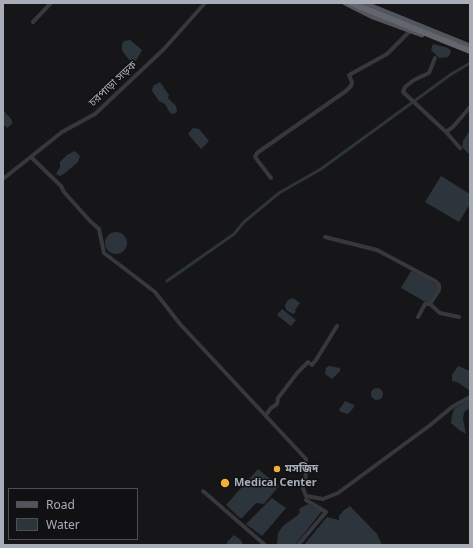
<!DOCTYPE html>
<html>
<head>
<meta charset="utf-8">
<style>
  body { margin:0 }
  #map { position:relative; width:473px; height:548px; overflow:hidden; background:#161618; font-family:"Noto Sans",sans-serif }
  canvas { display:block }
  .frame { position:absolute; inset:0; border:4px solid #a8adb8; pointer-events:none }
  .legend { position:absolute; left:8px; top:488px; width:130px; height:52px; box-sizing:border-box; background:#111113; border:1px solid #4d4f55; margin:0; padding:5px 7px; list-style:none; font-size:12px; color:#a8adb8 }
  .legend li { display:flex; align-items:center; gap:8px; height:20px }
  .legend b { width:20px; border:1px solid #4d4f55 }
</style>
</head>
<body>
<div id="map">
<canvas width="473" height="548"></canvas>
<div class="frame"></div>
<ul class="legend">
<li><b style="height:5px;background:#53555c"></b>Road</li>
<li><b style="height:11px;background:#2c353c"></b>Water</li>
</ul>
</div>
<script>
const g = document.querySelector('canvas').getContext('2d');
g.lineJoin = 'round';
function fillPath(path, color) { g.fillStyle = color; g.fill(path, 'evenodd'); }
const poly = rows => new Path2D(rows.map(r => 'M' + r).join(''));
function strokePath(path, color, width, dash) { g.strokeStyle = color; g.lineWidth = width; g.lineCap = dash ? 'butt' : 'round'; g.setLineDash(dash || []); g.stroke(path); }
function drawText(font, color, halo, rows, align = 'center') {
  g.font = font + ' "Noto Sans","Noto Sans Bengali",sans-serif'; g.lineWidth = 3; g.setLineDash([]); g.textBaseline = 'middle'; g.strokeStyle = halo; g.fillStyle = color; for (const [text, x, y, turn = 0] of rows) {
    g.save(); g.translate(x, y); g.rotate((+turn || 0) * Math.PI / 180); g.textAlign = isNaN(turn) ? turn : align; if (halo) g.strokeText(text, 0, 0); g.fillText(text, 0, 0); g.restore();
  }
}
fillPath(poly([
  [130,40,142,50,136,61,129,60,122,50,122,44,124,41],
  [433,44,448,48,451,51,450,54,448,57,439,58,431,50],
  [160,82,169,95,168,98,176,106,177,112,174,114,170,113,165,104,159,101,152,91,153,86],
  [4,111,12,120,12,124,7,128,3,124],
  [193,128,199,129,209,141,201,149,188,134],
  [470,130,470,155,462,147,463,141],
  [75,151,80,156,78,162,65,173,60,176,56,174,60,167,60,162,67,155],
  [441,176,470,194,470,204,459,222,425,202],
  '105 243a11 11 0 1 1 22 0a11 11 0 1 1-22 0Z',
  [411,271,426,277,439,287,429,304,401,288],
  [293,298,300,303,295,310,296,312,293,314,286,310,285,305,288,300],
  [282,309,296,320,291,326,277,315],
  [329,366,340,368,340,371,332,379,325,374,326,368],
  [458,366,470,371,470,391,459,383,452,381,452,375],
  '371 394a6 6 0 1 1 12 0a6 6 0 1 1-12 0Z',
  [470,399,470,408,464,412,463,419,466,434,459,430,451,423,452,416,454,409],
  [345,401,354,405,354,407,348,414,341,412,339,410],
  [258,469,279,486,264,504,256,503,242,518,240,518,226,505],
  [272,498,286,508,262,536,246,524],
  [308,504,322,511,295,545,277,545,278,533,283,526,298,515,300,512,299,509],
  [350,506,377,534,382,545,304,545,327,517,339,520,339,516,343,511],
  [234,535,241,540,243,545,227,545,227,542]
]), '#2c353c');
strokePath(poly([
  [167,281,234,234,244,222,279,193,321,169,450,75,470,63]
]), '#2c353c', 3);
strokePath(poly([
  [33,22,51,3],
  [435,58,429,73,414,80,405,87,403,92,446,132],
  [460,148,446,132,453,127,470,107],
  [32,158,61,186,64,192,90,221,99,229,104,253,155,292,180,324,306,459,307,469,303,488,306,496,323,499,338,493,429,426,452,407,470,397],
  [271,178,255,157,257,153,346,91,351,86,352,82,349,75,387,54,411,30],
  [3,179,62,132,95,114,164,49,205,3],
  [325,237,377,250,435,281,439,285,439,290,430,304],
  [418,317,425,304,430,304,440,313,459,317],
  [266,415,271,408,277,404,278,398,298,372,308,362,312,365,316,360,337,326],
  [203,491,265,545],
  [298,545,326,512,306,500]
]), '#37383d', 4);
strokePath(poly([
  [345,3,373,17,422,35],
  [364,3,470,46]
]), '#53555c', 5);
strokePath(poly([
  [351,3,470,51]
]), '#63666e', 6);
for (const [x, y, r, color] of [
  [277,469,4,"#f2b134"],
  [225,483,5,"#f2b134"]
]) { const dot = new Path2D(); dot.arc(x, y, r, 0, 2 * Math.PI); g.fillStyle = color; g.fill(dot); strokePath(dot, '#111113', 1.5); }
drawText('11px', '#a8adb8', '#111113', [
  ["চরপাড়া সড়ক",113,84,-43]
]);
drawText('bold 11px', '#a8adb8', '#111113', [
  ["মসজিদ",285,469],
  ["Medical Center",234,483]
], 'left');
</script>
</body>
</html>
